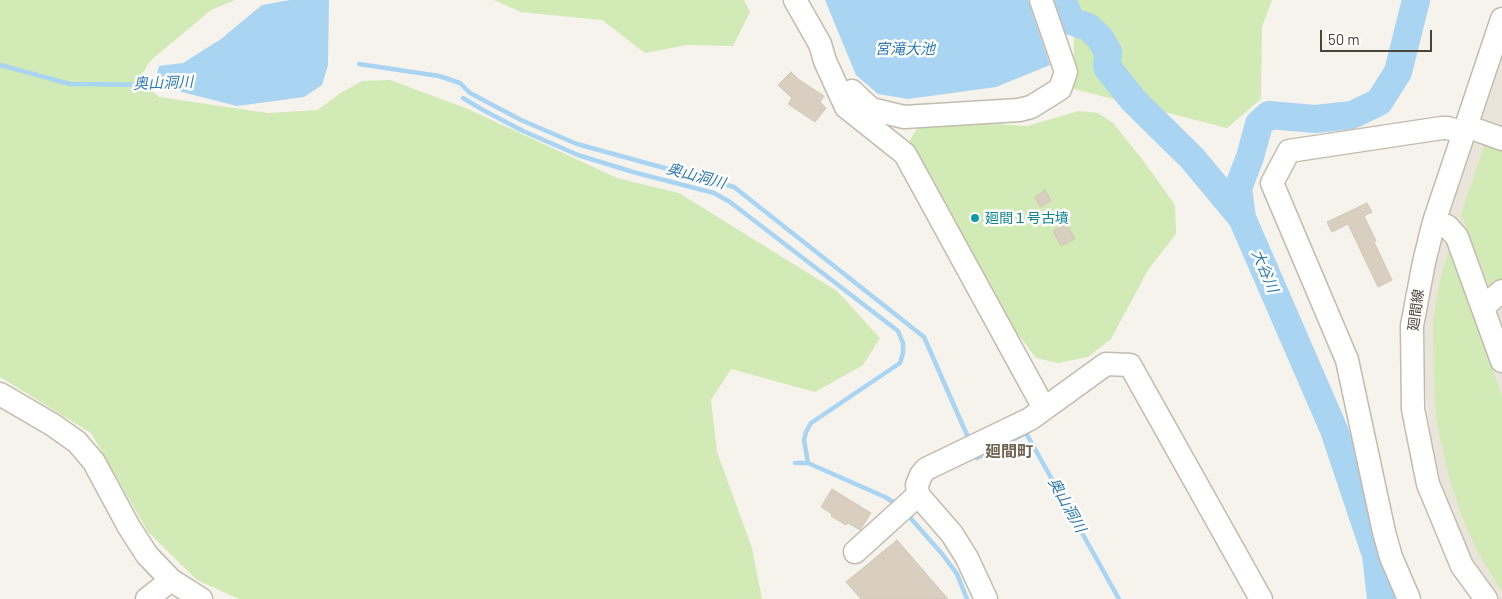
<!DOCTYPE html>
<html>
<head>
<meta charset="utf-8">
<style>
  body { margin:0 }
  #map { position:relative; width:1502px; height:599px; overflow:hidden; background:#f6f3ec; font-family:Barlow,sans-serif }
  canvas { display:block }
  .scale { position:absolute; left:1320px; top:30px; width:112px; height:22px; box-sizing:border-box; border:2px solid #4b4439; border-top:0; padding-left:6px; font-size:15px; line-height:18px; white-space:nowrap; color:#4b4439; -webkit-text-stroke:4px #fff; paint-order:stroke }
</style>
</head>
<body>
<div id="map">
<canvas width="1502" height="599"></canvas>
<div class="scale">50 m</div>
</div>
<script>
const g = document.querySelector('canvas').getContext('2d');
g.lineJoin = 'round';
function fillPath(path, color) { g.fillStyle = color; g.fill(path, 'evenodd'); }
const poly = rows => new Path2D(rows.map(r => 'M' + r).join(''));
function strokePath(path, color, width, dash) { g.strokeStyle = color; g.lineWidth = width; g.lineCap = dash ? 'butt' : 'round'; g.setLineDash(dash || []); g.stroke(path); }
function drawText(font, color, halo, rows, align = 'center') {
  g.font = font + ' Barlow,"Noto Sans JP",sans-serif'; g.lineWidth = 5; g.setLineDash([]); g.textBaseline = 'middle'; g.strokeStyle = halo; g.fillStyle = color; for (const [text, x, y, turn = 0] of rows) {
    g.save(); g.translate(x, y); g.rotate((+turn || 0) * Math.PI / 180); g.textAlign = isNaN(turn) ? turn : align; if (halo) g.strokeText(text, 0, 0); g.fillText(text, 0, 0); g.restore();
  }
}
fillPath(poly([
  [1502,52,1502,599,1497,599,1487,586,1460,535,1441,483,1429,430,1424,373,1425,322,1431,283,1449,208]
]), '#eae5da');
fillPath(poly([
  [0,0,235,0,211,10,150,61,139,79,159,97,268,113,318,110,339,94,362,81,390,80,468,109,617,178,679,193,837,291,880,338,863,365,815,392,731,369,711,400,717,452,752,548,762,599,239,599,197,580,148,532,91,433,0,377],
  [494,0,744,0,750,12,733,46,687,45,645,53,602,20,521,12],
  [1069,0,1272,0,1262,27,1261,99,1227,128,1074,89,1074,14],
  [1079,111,1098,113,1113,123,1145,163,1175,205,1176,234,1148,270,1111,339,1088,357,1058,363,1036,358,1017,333,910,150,910,140,916,130,924,124,938,120,1027,126],
  [1485,143,1502,149,1502,278,1490,288,1461,214],
  [1448,252,1453,252,1502,397,1502,592,1476,549,1461,514,1449,477,1437,423,1434,392,1433,323,1439,284]
]), '#d2eab5');
fillPath(poly([
  [290,0,329,0,328,65,322,85,304,97,237,106,154,85,159,66,183,63,221,39,262,5],
  [825,0,1028,0,1050,65,996,87,908,99,878,94,856,75]
]), '#a9d4f2');
strokePath(poly([
  [359,64,439,76,460,83,470,93,521,120,577,144,734,187,924,337,967,435],
  [0,65,70,84,158,85],
  [463,98,483,110,523,131,578,155,633,172,714,193,730,202,898,331,903,343,903,353,900,363,811,423,806,432,804,440,808,463],
  [977,458,1026,433,1119,599],
  [795,463,808,463,885,497,896,504],
  [906,513,943,555,957,574,967,599]
]), '#a9d4f2', 4.5);
strokePath(poly([
  [1062,0,1071,21,1088,27,1100,38,1108,52,1107,67,1133,100,1192,158,1242,218,1334,430,1376,555,1381,599],
  [1242,218,1238,188,1250,157,1259,124,1269,115,1315,119,1352,115,1379,102,1398,72,1416,0]
]), '#a9d4f2', 28);
const building = poly([
  [791,72,798,79,824,96,820,102,826,108,815,122,788,104,792,98,778,85,791,72],
  [1045,190,1051,201,1040,207,1035,197,1045,190],
  [1367,203,1372,212,1364,216,1376,241,1374,242,1392,280,1378,287,1348,224,1332,232,1327,222,1367,203],
  [1067,224,1075,239,1061,246,1053,231,1067,224],
  [832,489,871,513,860,530,848,523,846,525,831,516,832,514,821,507,832,489],
  [897,540,948,599,861,599,846,582,897,540]
]);
fillPath(building, '#d8cfc1');
strokePath(building, '#d3c7b4', 1);
const minor = poly([
  [795,0,820,44,825,61,846,107,905,154,1044,408],
  [852,91,871,109,904,117,1019,110,1031,107,1060,89,1066,72,1041,0],
  [1466,126,1502,139],
  [1434,222,1447,226,1457,237,1502,361],
  [1483,307,1502,291],
  [0,394,53,425,77,442,94,462,129,527,147,555,171,580,201,599],
  [918,495,952,534,967,558,986,599],
  [855,552,918,495,917,485,921,475,926,469,1030,419,1106,364,1130,365,1261,599],
  [147,599,171,580],
  [1409,599,1391,557,1384,532,1347,360,1272,183,1289,151,1442,128,1448,128,1463,133],
  [1486,599,1462,566,1428,484,1413,409,1412,326,1424,262,1434,222,1502,19]
]);
strokePath(minor, '#c2bbae', 25);
strokePath(minor, '#fff', 22);
for (const [x, y, r, color] of [
  [975,218,5,"#0f9aa8"]
]) { const dot = new Path2D(); dot.arc(x, y, r, 0, 2 * Math.PI); g.fillStyle = color; g.fill(dot); strokePath(dot, '#fff', 2); }
drawText('14px', '#0d838f', '#fff', [
  ["廻間１号古墳",985,218]
], 'left');
drawText('14px', '#4b4439', '#fff', [
  ["廻間線",1416,310,-82]
]);
drawText('italic 15px', '#2e7ab2', '#fff', [
  ["宮滝大池",905,49],
  ["奥山洞川",163,83,-2],
  ["奥山洞川",696,176,15],
  ["大谷川",1265,271,67],
  ["奥山洞川",1067,505,61]
]);
drawText('bold 16px', '#6e6250', '#fff', [
  ["廻間町",1009,452]
]);
</script>
</body>
</html>
